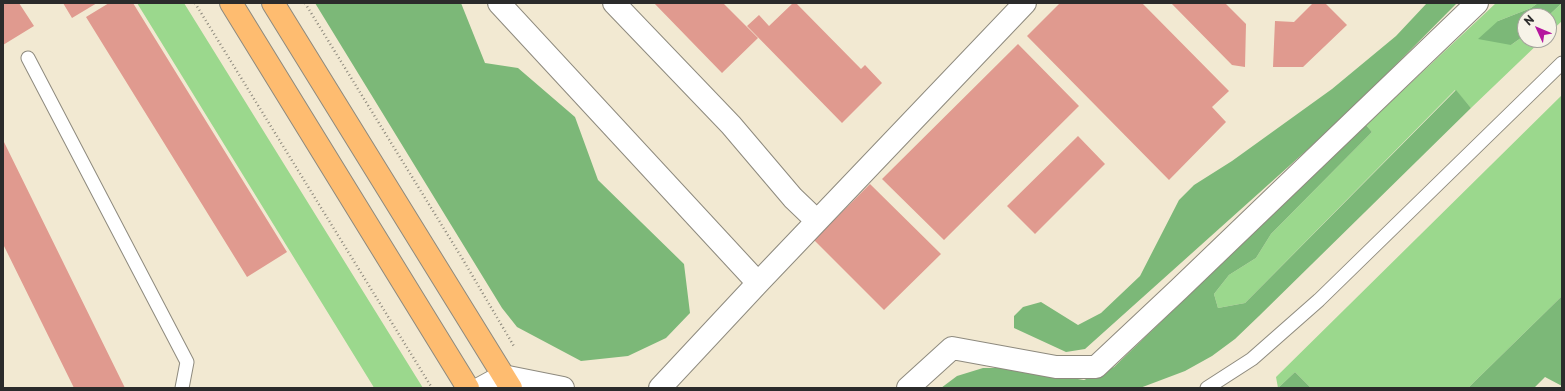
<!DOCTYPE html>
<html>
<head>
<meta charset="utf-8">
<style>
  body { margin:0 }
  #map { position:relative; width:1565px; height:391px; overflow:hidden; background:#f2e9d2; font-family:"Playpen Sans",sans-serif }
  canvas { display:block }
  .frame { position:absolute; inset:0; border:4px solid #2b2b2b; pointer-events:none }
  .north { position:absolute; left:1517px; top:8px; width:40px; height:40px; box-sizing:border-box; background:#f7f3e8; border:1px solid #a5a39c; border-radius:50%; rotate:314deg; font-size:11px; font-weight:700; line-height:16px; text-align:center; color:#2b2b2b }
  .north::after { content:''; display:block; margin:auto; width:14px; height:18px; background:#b5179e; clip-path:polygon(50% 0,100% 100%,50% 72%,0 100%) }
</style>
</head>
<body>
<div id="map">
<canvas width="1565" height="391"></canvas>
<div class="frame"></div>
<div class="north">N</div>
</div>
<script>
const g = document.querySelector('canvas').getContext('2d');
g.lineJoin = 'round';
function fillPath(path, color) { g.fillStyle = color; g.fill(path, 'evenodd'); }
const poly = rows => new Path2D(rows.map(r => 'M' + r).join(''));
function strokePath(path, color, width, dash) { g.strokeStyle = color; g.lineWidth = width; g.lineCap = dash ? 'butt' : 'round'; g.setLineDash(dash || []); g.stroke(path); }
fillPath(poly([
  [137,3,184,3,423,388,374,388,373,386],
  [1496,3,1538,3,1531,8,1498,21,1511,45,1525,35,1525,40,1542,40,1471,108,1455,90,1245,303,1218,308,1214,294,1229,275,1256,258,1271,234,1372,132,1366,125],
  [1562,3,1562,21,1549,33,1548,16],
  [1562,95,1562,296,1468,388,1311,388,1295,372,1278,388,1276,377]
]), '#9bd88d');
fillPath(poly([
  [315,3,461,3,485,63,518,68,575,117,598,180,684,264,690,313,666,338,628,356,581,361,517,327,502,308],
  [1427,3,1457,3,1346,115,1085,349,1066,352,1014,328,1014,316,1023,307,1041,302,1078,325,1101,313,1140,276,1179,200,1194,185,1232,161,1332,89,1396,36],
  [1538,3,1562,3,1548,16,1525,16,1525,35,1511,45,1478,39,1498,21,1531,8],
  [1456,90,1471,108,1259,316,1235,339,1212,356,1185,371,1140,388,941,388,957,376,983,368,1010,368,1084,380,1114,367,1366,125,1372,132,1271,234,1256,258,1229,275,1214,294,1218,308,1245,303],
  [1562,296,1562,386,1545,377,1534,388,1468,388],
  [1295,372,1311,388,1278,388]
]), '#7cb878');
fillPath(poly([
  [3,3,19,3,34,26,3,45],
  [63,3,97,3,72,18],
  [109,3,133,3,287,252,247,277,86,17],
  [654,3,723,3,758,38,722,73],
  [793,3,796,3,861,69,865,65,882,83,842,123,747,26,759,15,769,26],
  [1060,3,1142,3,1229,91,1212,107,1226,122,1169,180,1027,36],
  [1171,3,1225,3,1246,24,1245,67,1232,65],
  [1313,3,1325,3,1347,25,1303,67,1273,67,1275,21,1294,22],
  [1018,44,1079,106,944,240,882,179],
  [1078,136,1105,164,1035,234,1007,206],
  [3,140,125,388,74,388,3,244],
  [870,184,941,254,884,310,814,240]
]), '#e09a8f');
const service = poly([
  [28,58,187,362,182,388],
  [1207,388,1252,359,1319,300,1562,63]
]);
const minor = poly([
  [499,3,758,283],
  [614,3,731,125,793,198,817,221],
  [481,388,503,376,563,388],
  [660,388,758,283,1025,3],
  [908,388,952,348,1056,367,1096,367,1178,290,1477,3]
]);
const trunk = poly([
  [231,3,468,388],
  [273,3,511,388]
]);
strokePath(service, '#8e8a7e', 15);
strokePath(minor, '#8e8a7e', 24);
strokePath(trunk, '#8e8a7e', 24);
strokePath(poly([
  [195,3,432,388],
  [305,3,462,258,515,348]
]), '#8e8a7e', 2.5, [1, 3]);
strokePath(service, '#fff', 13);
strokePath(minor, '#fff', 22);
strokePath(trunk, '#febc70', 22);
</script>
</body>
</html>
